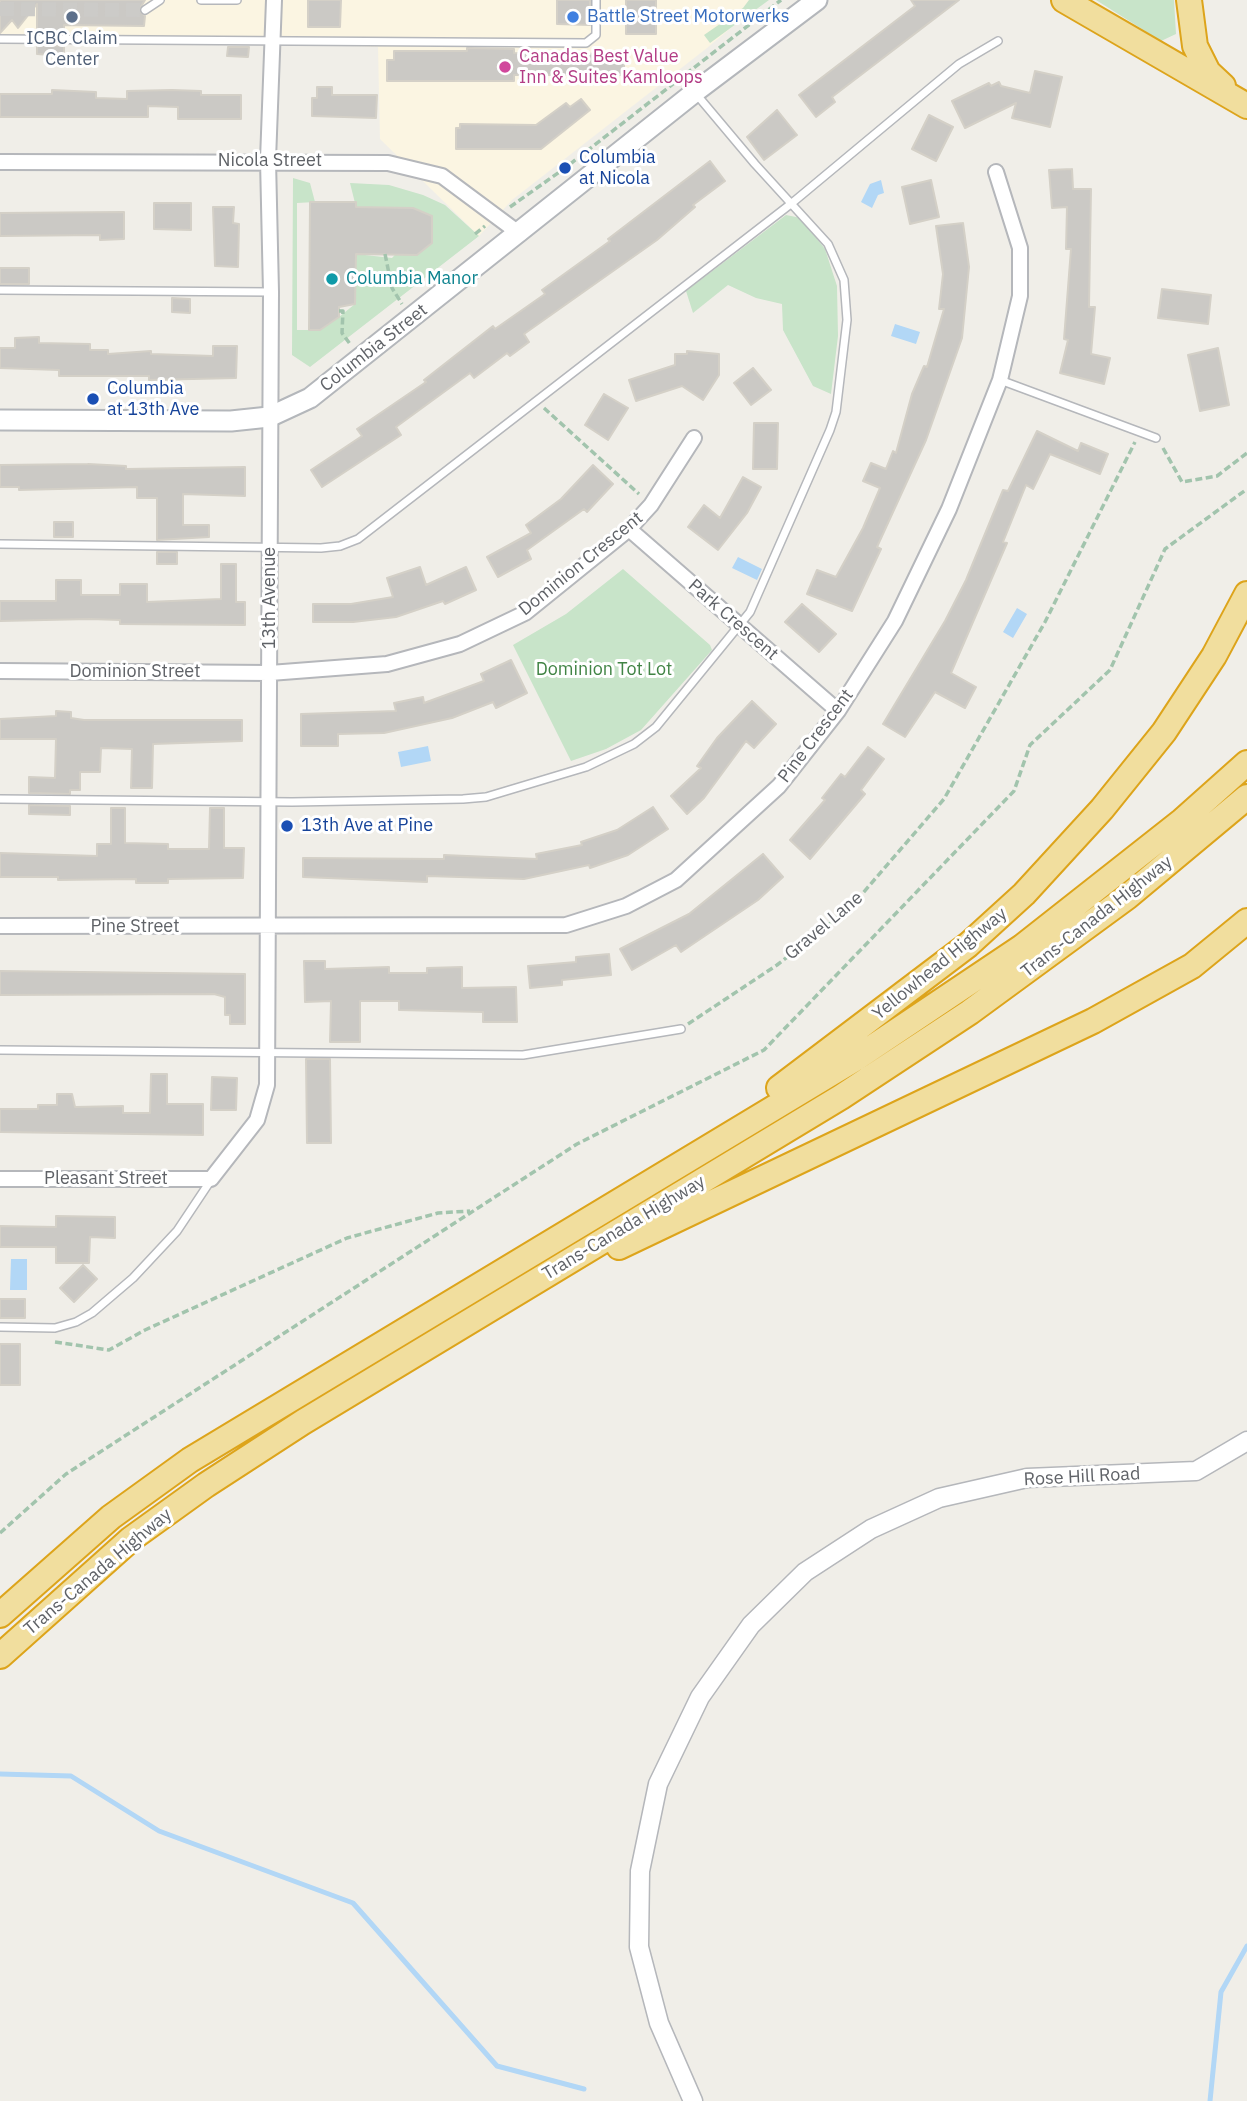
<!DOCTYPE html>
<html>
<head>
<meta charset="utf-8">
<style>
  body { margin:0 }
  canvas { display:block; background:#f0eee8 }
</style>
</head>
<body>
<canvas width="1247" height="2101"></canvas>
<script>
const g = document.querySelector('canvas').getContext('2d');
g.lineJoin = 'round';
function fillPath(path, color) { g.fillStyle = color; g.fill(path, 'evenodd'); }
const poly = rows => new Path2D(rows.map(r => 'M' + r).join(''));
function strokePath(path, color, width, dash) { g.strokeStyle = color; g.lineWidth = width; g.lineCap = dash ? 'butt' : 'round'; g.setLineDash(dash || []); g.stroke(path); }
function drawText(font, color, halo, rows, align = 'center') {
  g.font = font + ' "IBM Plex Sans",sans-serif'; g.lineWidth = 6; g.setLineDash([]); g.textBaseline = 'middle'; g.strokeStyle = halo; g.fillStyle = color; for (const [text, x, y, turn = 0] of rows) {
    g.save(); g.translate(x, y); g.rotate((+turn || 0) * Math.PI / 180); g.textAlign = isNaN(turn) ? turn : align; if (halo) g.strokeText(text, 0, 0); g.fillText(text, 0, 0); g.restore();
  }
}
fillPath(poly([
  [0,0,764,0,707,48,512,200,479,236,380,139,378,47,255,42,0,41]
]), '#fbf5e2');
fillPath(poly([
  [749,0,769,0,710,43,704,35,743,8],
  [1096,0,1174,0,1176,34,1161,41],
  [293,178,310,183,315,202,297,203,297,330,320,330,332,322,333,317,339,317,355,304,356,254,392,258,432,216,413,208,356,207,350,183,389,185,423,195,445,205,479,236,310,367,292,355],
  [786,215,801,218,825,249,837,286,838,336,831,394,813,386,783,330,782,304,756,298,728,285,693,313,686,291],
  [623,569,710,645,712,650,641,730,606,749,571,761,513,645,566,614]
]), '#c8e4c9');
fillPath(poly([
  [881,180,884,193,878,195,872,208,861,202,870,184],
  [895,324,920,332,916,344,891,336],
  [738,557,762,569,757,580,732,568],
  [1017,608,1027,614,1013,638,1003,632],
  [428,746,431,761,401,767,398,752],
  [11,1259,27,1259,27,1290,10,1290]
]), '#b2d7f6');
strokePath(poly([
  [0,1774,71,1776,159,1831,353,1903,497,2066,584,2089],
  [1210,2101,1221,1992,1247,1946]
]), '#b2d7f6', 5);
const building = poly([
  [0,0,145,0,139,10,145,16,144,26,64,25,64,33,37,33,37,4,18,28,12,20,0,33,0,0],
  [308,0,341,0,340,27,308,27,308,0],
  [557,0,590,0,590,25,557,24,557,0],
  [626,0,656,0,656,34,626,34,626,0],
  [911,0,959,0,832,97,835,102,816,117,799,95,915,6,911,0],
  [37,45,64,46,64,56,37,54,37,45],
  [228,47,249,47,248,57,227,56,228,47],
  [467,48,514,49,514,53,624,54,624,75,514,75,514,81,387,81,387,60,394,60,394,51,467,51,467,48],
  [1035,71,1062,77,1050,127,1012,118,1016,103,965,128,952,101,989,83,991,86,999,82,1001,86,1030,93,1035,71],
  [317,87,332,87,332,95,377,95,376,118,312,116,312,98,317,98,317,87],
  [52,90,96,92,96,98,127,99,127,91,172,90,201,91,201,95,241,95,241,119,178,119,178,107,148,106,148,117,0,117,0,94,52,94,52,90],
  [581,99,590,110,541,149,456,149,456,128,460,128,460,124,536,125,566,103,570,107,581,99],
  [777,110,797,135,764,160,747,137,777,110],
  [929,115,953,127,936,161,912,149,929,115],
  [710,161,725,181,693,205,695,207,657,240,524,334,529,342,510,356,507,353,474,378,470,373,396,427,401,435,322,487,311,470,362,436,357,429,426,382,424,380,493,326,495,329,545,294,542,290,610,241,608,239,710,161],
  [1072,169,1073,189,1091,189,1089,307,1095,307,1091,354,1110,358,1104,384,1060,373,1068,340,1064,339,1071,249,1066,249,1067,207,1052,208,1049,170,1072,169],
  [931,180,939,217,910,224,902,187,931,180],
  [310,202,356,202,356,207,413,208,432,216,432,243,417,255,356,254,355,304,339,307,339,317,320,330,309,330,310,202],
  [154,203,191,203,191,230,154,229,154,203],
  [213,207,234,207,233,223,239,224,238,267,215,266,213,207],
  [124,212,124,239,100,240,100,235,0,236,0,213,124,212],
  [963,223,969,267,962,338,926,440,877,547,881,549,852,611,807,594,817,570,836,577,863,528,880,488,863,481,871,463,886,469,893,451,896,453,912,394,924,366,927,367,944,309,939,309,943,274,936,226,963,223],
  [0,268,29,268,29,284,0,284,0,268],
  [1162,289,1211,295,1208,324,1158,318,1162,289],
  [172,298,190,299,190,313,172,312,172,298],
  [39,337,39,343,90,344,90,350,108,350,108,354,151,351,151,354,213,356,213,346,237,346,236,378,149,380,149,376,59,376,59,370,0,368,0,348,15,348,15,338,39,337],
  [1218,348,1229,405,1200,411,1188,355,1218,348],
  [687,351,719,354,719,375,703,400,682,386,636,401,629,380,675,365,675,354,687,354,687,351],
  [753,368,771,390,751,405,734,383,753,368],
  [604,394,628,408,608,440,585,425,604,394],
  [754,423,778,423,777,469,753,469,754,423],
  [1037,431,1078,451,1081,443,1108,454,1100,474,1050,454,1033,489,1026,485,1003,542,1007,543,951,673,976,687,965,708,935,692,905,737,883,724,945,621,966,580,1003,490,1008,491,1037,431],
  [88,464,126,466,126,469,245,467,245,496,183,494,183,525,209,525,209,537,157,540,157,498,137,498,137,487,19,490,19,487,0,487,0,465,88,464],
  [593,465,613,484,587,512,584,509,527,550,531,559,498,577,487,557,531,533,526,525,561,499,593,465],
  [743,477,761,487,747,513,718,550,688,527,704,505,720,518,743,477],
  [54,522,73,522,73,537,54,537,54,522],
  [157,552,177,552,177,564,157,564,157,552],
  [221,564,236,564,236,602,245,602,245,625,120,624,120,620,90,619,0,621,0,601,56,601,56,580,81,580,81,595,120,595,120,584,147,584,147,602,221,599,221,564],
  [420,567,426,585,466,567,476,590,445,604,443,601,396,617,353,622,313,622,313,604,351,604,393,597,387,578,420,567],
  [802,604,836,634,819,652,785,622,802,604],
  [511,660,527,693,496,708,493,702,452,718,384,733,338,734,338,746,301,746,301,714,396,711,394,703,423,697,424,703,484,681,481,674,511,660],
  [752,701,776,724,754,748,746,741,704,798,687,814,671,796,701,768,697,766,717,738,752,701],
  [56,711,71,712,71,718,84,720,242,720,242,741,153,744,152,788,131,788,132,749,101,748,100,772,80,772,80,790,70,790,70,794,29,793,29,777,55,778,56,739,0,739,0,719,56,716,56,711],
  [868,747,884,759,861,790,865,794,810,859,790,840,825,800,822,798,841,774,845,777,868,747],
  [29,805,70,806,70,815,29,814,29,805],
  [653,807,668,829,628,855,590,868,589,865,524,879,427,876,427,882,303,877,303,858,444,859,444,855,537,859,536,854,582,845,581,842,617,830,653,807],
  [111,808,125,808,125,843,168,844,168,849,209,849,210,808,224,808,224,848,244,848,243,878,168,879,168,883,136,883,136,879,58,880,58,877,0,877,0,853,97,856,97,844,111,844,111,808],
  [763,854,783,877,758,900,681,952,676,945,632,970,620,949,689,914,763,854],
  [609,954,611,975,562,980,562,985,530,988,528,966,576,962,576,957,609,954],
  [304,961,325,961,325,969,389,967,389,973,427,973,427,968,462,967,462,988,516,987,517,1022,483,1022,483,1012,399,1010,399,1001,360,1001,360,1042,330,1042,331,1001,305,1002,304,961],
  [0,971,245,974,245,1024,230,1024,230,1015,225,1015,225,997,214,994,0,995,0,971],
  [306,1059,330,1059,331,1143,307,1143,306,1059],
  [151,1074,167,1074,167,1104,203,1104,203,1135,0,1132,0,1109,38,1109,38,1105,57,1105,57,1094,72,1094,75,1107,123,1106,123,1113,150,1113,151,1074],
  [212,1077,237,1078,236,1110,211,1110,212,1077],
  [56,1216,115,1217,115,1238,90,1237,89,1263,56,1263,56,1247,0,1247,0,1226,56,1227,56,1216],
  [83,1265,97,1279,74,1302,60,1288,83,1265],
  [0,1299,25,1299,25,1318,0,1318,0,1299],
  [0,1344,20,1344,20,1385,0,1385,0,1344]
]);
fillPath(building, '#cbc9c5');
strokePath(building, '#d4d0c7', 2);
strokePath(poly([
  [0,9,145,10]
]), '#cccbc8', 14, [14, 7]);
const service = poly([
  [201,0,237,0],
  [145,10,160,0],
  [0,39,586,43,596,35,596,0],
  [0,290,271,292],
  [1000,380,1156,438],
  [0,544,321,548,340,546,358,539,792,203,959,64,998,41],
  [0,799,292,802,463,799,486,797,586,767,634,744,656,727,750,612,830,430,836,412,847,320,844,280,828,244,755,164,697,95],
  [0,1050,523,1055,681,1029],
  [0,1327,55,1328,76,1322,92,1313,133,1278,177,1231,211,1180]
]);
const minor = poly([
  [0,162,388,163,442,176,520,234],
  [629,529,838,711],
  [0,671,270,673,387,664,460,644,525,613,629,529,651,505,694,438],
  [0,926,566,925,626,906,676,880,779,786,838,711,895,621,949,509,1000,380,1020,296,1020,248,996,172],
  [0,1179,211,1179,257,1120,267,1085,271,292,268,160,274,0]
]);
const tertiary = poly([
  [693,2101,659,2023,639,1947,640,1871,658,1784,700,1697,751,1625,805,1572,871,1529,939,1498,1027,1478,1196,1471,1247,1441]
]);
const secondary = poly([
  [0,420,231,421,269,417,310,398,695,92,817,0]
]);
const motorway = poly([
  [1064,0,1247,106],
  [1189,0,1195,46,1208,72,1223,86],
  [779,1088,968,945,1024,894,1102,809,1164,732,1214,656,1247,594],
  [619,1247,1093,1021,1192,966,1247,921],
  [0,1615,111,1517,190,1460,855,1059,1022,947,1182,821,1247,763],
  [0,1656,131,1539,206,1485,303,1422,841,1097,970,1012,1127,897,1247,797]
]);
strokePath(service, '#b5b7bb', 10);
strokePath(minor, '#b5b7bb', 18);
strokePath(tertiary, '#b5b7bb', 21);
strokePath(secondary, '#b4b7bb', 23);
strokePath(motorway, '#dda41b', 28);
strokePath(poly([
  [510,207,565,168,781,0],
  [475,234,485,226],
  [385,254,392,288,402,304],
  [339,311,343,311,342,333,350,344],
  [544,408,639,494],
  [1163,448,1182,482,1217,476,1247,453],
  [688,1024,777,965,850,908,944,799,1045,622,1135,442],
  [55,1342,109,1350,145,1330,347,1238,438,1213,470,1211],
  [0,1533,66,1474,577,1144,764,1050,1014,791,1030,745,1110,670,1165,549,1247,489]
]), '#a2c4ad', 3.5, [7, 3.5]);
strokePath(service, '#fff', 7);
strokePath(minor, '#fff', 14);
strokePath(tertiary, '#fff', 18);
strokePath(secondary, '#fff', 19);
strokePath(motorway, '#f1de9e', 24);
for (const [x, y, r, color] of [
  [72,17,7,"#5c6f8a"],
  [573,17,7,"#3f7fe0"],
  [505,67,7,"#d1479c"],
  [565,168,7,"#1a4fb4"],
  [332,279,7,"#0f9aa8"],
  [93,399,7,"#1a4fb4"],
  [287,826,7,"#1a4fb4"]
]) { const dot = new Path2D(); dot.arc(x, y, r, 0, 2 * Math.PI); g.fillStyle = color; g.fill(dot); strokePath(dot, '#fff', 2.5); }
drawText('18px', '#366cbe', '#fff', [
  ["Battle Street Motorwerks",587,17]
], 'left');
drawText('18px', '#4e5e75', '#fff', [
  ["ICBC Claim",72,39],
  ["Center",72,60]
]);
drawText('18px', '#b23c85', '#fff', [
  ["Canadas Best Value",519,57],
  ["Inn & Suites Kamloops",519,78]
], 'left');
drawText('18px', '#164399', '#fff', [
  ["Columbia",579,158],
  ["at Nicola",579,179],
  ["Columbia",107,389],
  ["at 13th Ave",107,410],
  ["13th Ave at Pine",301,826]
], 'left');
drawText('18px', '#5f6267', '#fff', [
  ["Nicola Street",270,161],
  ["Columbia Street",374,348,-38],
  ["Dominion Crescent",581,564,-39],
  ["13th Avenue",270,598,-90],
  ["Park Crescent",733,620,41],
  ["Dominion Street",135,672],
  ["Pine Crescent",816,736,-53],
  ["Trans-Canada Highway",1097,917,-38],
  ["Gravel Lane",824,926,-40],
  ["Pine Street",135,927],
  ["Yellowhead Highway",940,964,-39],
  ["Pleasant Street",106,1179],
  ["Trans-Canada Highway",624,1228,-31],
  ["Rose Hill Road",1082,1477,-3],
  ["Trans-Canada Highway",98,1572,-40]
]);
drawText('18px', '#0d838f', '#fff', [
  ["Columbia Manor",346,279]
], 'left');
drawText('18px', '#418445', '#fff', [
  ["Dominion Tot Lot",604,670]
]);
</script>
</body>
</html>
